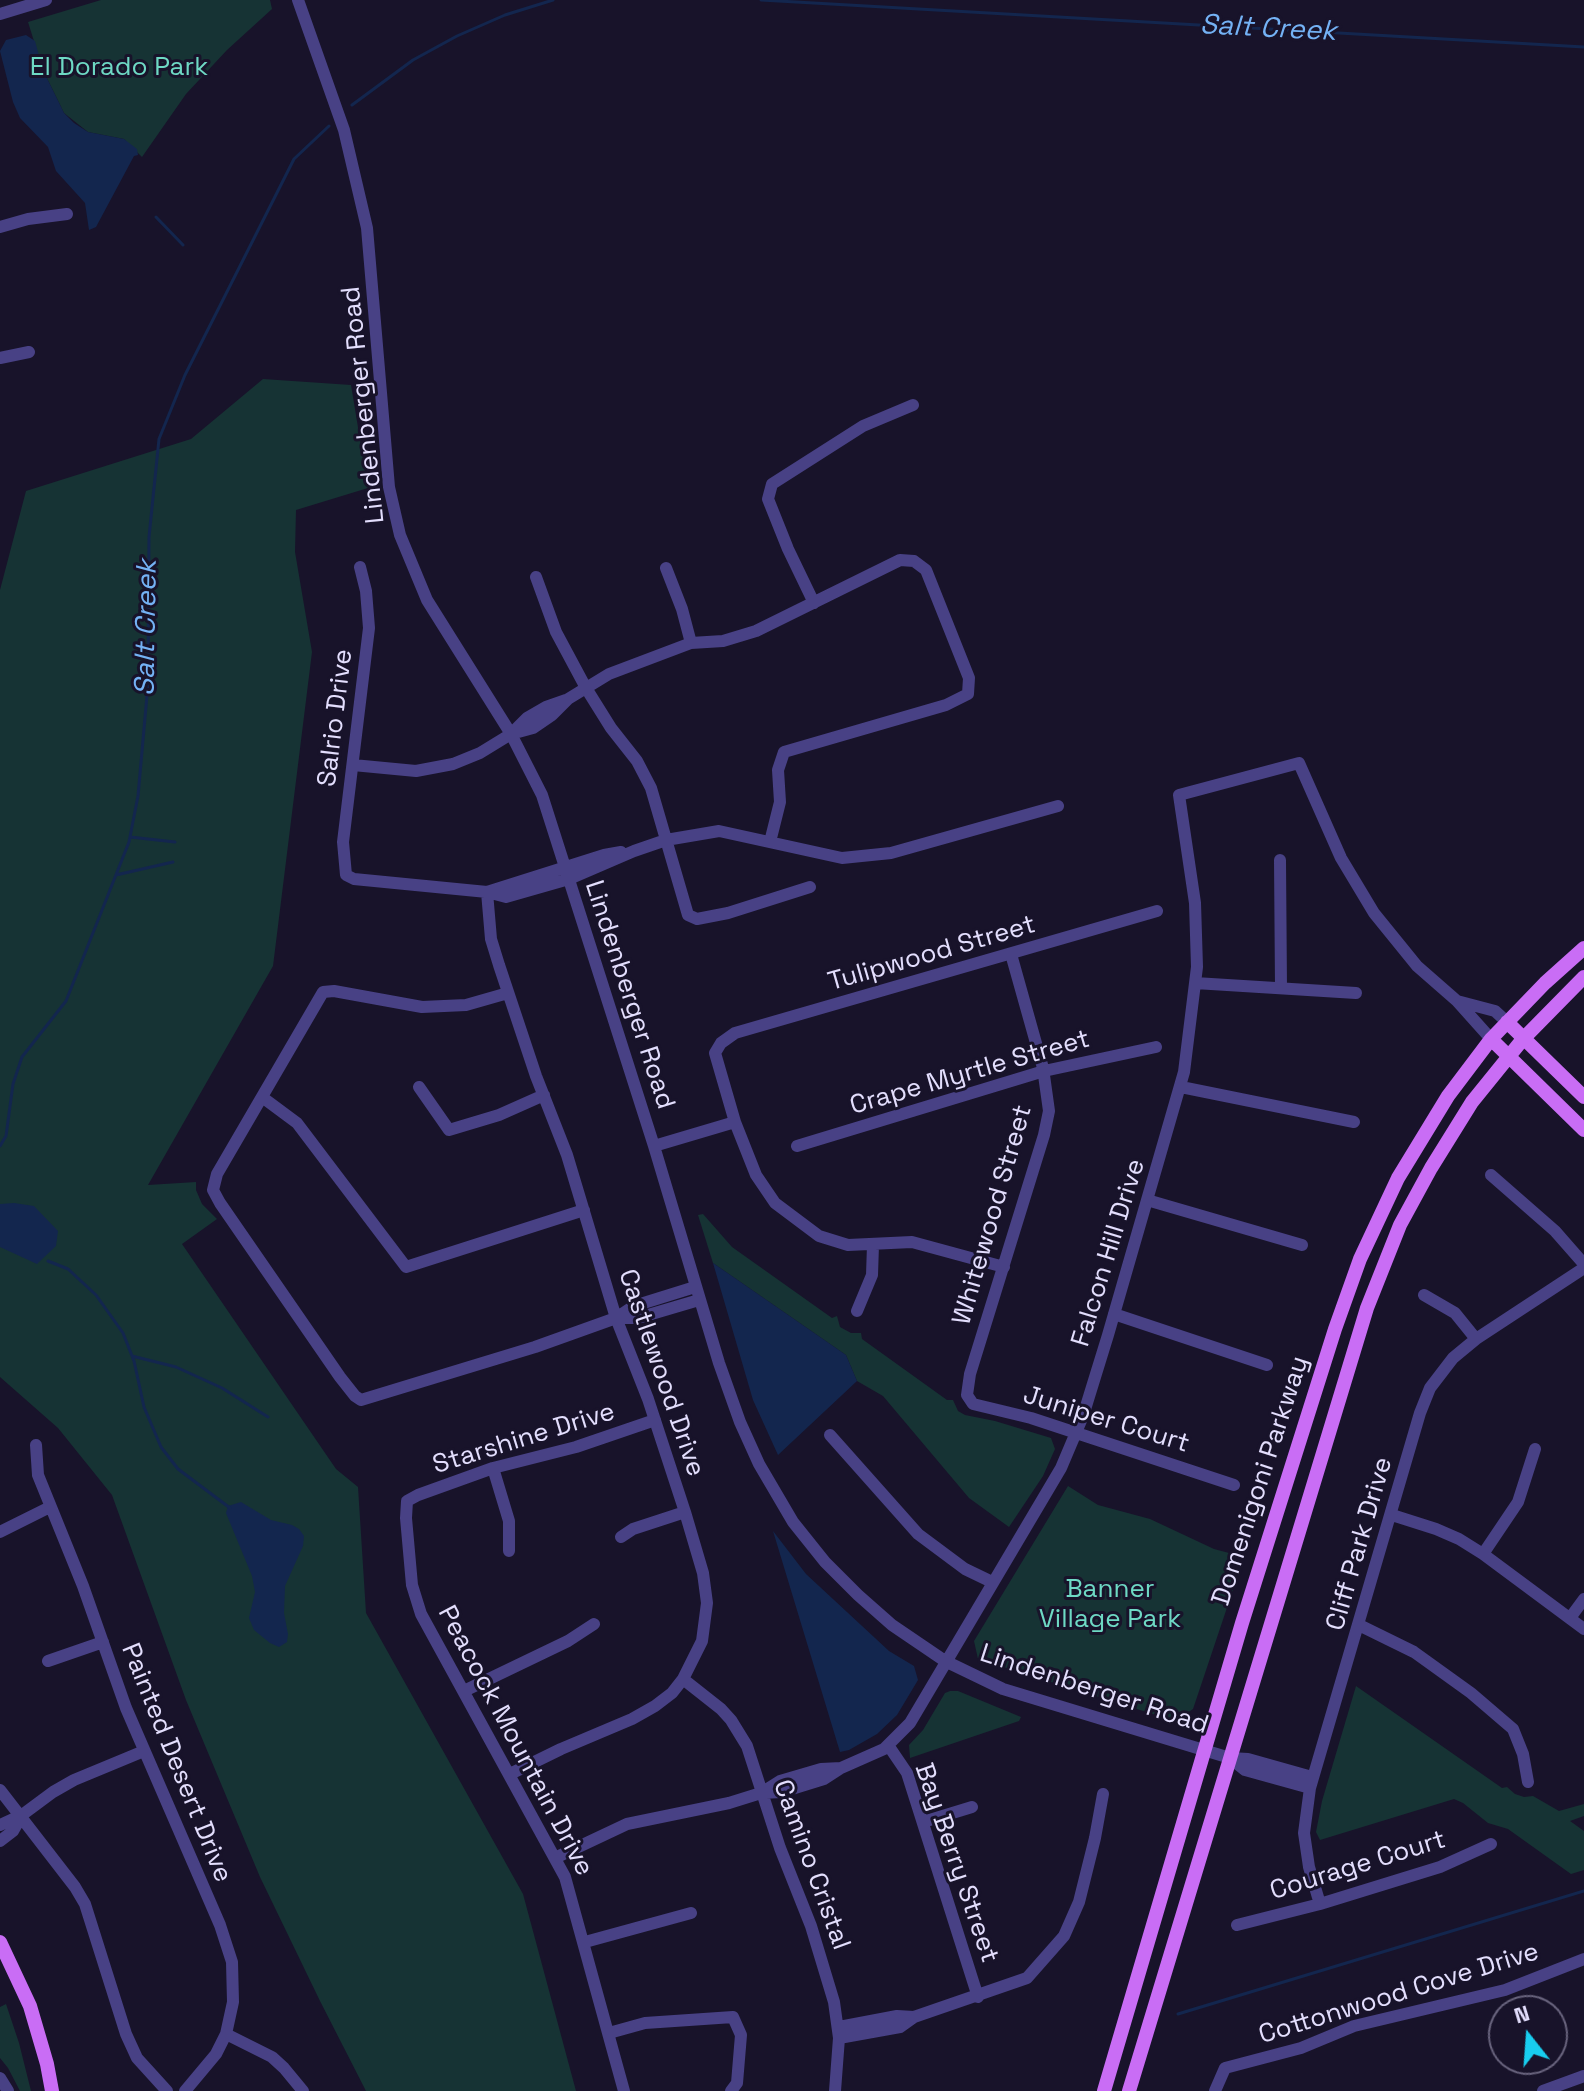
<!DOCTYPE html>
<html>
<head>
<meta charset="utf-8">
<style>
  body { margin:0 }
  #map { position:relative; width:1584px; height:2091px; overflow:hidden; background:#18132a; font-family:"Space Grotesk",sans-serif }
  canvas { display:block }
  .north { position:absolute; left:1488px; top:1995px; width:80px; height:80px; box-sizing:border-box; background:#18132a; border:2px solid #69647e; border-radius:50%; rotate:343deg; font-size:22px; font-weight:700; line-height:32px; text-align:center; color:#e3defd }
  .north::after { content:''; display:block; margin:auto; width:28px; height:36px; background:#18ceef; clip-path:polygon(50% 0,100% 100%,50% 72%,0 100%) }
</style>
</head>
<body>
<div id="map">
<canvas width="1584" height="2091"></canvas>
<div class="north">N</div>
</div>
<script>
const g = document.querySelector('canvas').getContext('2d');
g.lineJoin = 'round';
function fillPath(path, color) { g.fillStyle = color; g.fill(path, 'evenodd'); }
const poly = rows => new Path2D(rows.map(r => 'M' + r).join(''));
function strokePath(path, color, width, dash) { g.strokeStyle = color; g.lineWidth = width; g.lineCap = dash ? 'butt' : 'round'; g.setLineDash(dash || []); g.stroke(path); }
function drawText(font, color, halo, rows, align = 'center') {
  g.font = font + ' "Space Grotesk",sans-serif'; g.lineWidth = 6; g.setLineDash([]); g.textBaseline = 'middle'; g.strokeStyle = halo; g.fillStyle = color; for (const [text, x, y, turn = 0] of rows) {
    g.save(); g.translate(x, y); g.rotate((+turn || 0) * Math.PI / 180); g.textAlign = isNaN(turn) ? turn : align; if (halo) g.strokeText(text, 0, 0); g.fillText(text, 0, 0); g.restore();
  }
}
fillPath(poly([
  [101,0,270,0,272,9,227,50,186,94,142,157,124,139,88,132,64,113,43,70,28,22],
  [263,379,351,385,368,488,296,510,295,552,312,652,273,966,148,1185,196,1182,196,1190,202,1204,217,1219,182,1244,336,1469,358,1487,366,1613,523,1894,576,2091,366,2091,320,2001,260,1877,186,1700,112,1495,58,1428,0,1377,0,590,26,491,191,439],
  [703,1214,732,1247,832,1318,837,1316,840,1327,851,1333,861,1333,862,1339,947,1400,953,1400,958,1411,965,1415,995,1421,1051,1438,1055,1449,1043,1476,1009,1527,969,1498,883,1396,857,1381,846,1355,713,1263,698,1215],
  [1068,1486,1098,1505,1150,1519,1214,1549,1244,1557,1193,1709,1175,1721,978,1659,974,1641],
  [1356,1686,1502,1788,1507,1787,1515,1794,1524,1797,1533,1796,1559,1811,1584,1804,1584,1816,1570,1821,1584,1831,1584,1870,1571,1874,1508,1829,1488,1823,1463,1803,1454,1799,1320,1840,1316,1832,1322,1801],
  [950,1691,958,1691,1021,1717,1019,1721,910,1758,909,1745,923,1730,945,1693],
  [6,2004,19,2043,31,2091,20,2091,8,2068,0,2058,0,2007]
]), '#163334');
fillPath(poly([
  [26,35,35,41,43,70,64,113,74,123,88,132,124,139,137,149,138,155,134,156,96,227,89,230,85,203,56,171,48,147,20,118,13,102,0,51,6,40],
  [14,1203,34,1206,58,1231,56,1246,37,1264,0,1247,0,1204],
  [713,1263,846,1355,857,1381,778,1455,753,1400],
  [241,1502,271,1520,292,1525,299,1529,304,1536,303,1546,285,1586,284,1613,288,1634,287,1642,279,1647,270,1643,254,1630,249,1618,255,1592,252,1576,226,1513,228,1506],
  [773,1531,806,1574,889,1651,914,1666,918,1680,897,1715,877,1734,849,1750,840,1752]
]), '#13264e');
strokePath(poly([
  [761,0,1584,47],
  [352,105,413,60,457,36,505,15,553,0],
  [156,217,183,245],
  [130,837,175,842],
  [116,875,173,862],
  [0,1146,6,1136,13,1084,22,1057,66,1001,129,842,138,796,148,684,149,537,159,439,185,375,294,159,329,126],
  [48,1261,68,1269,96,1295,123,1333,134,1361,144,1407,161,1447,178,1469,230,1508],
  [132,1356,176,1367,222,1388,268,1417],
  [1178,2014,1584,1891]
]), '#13264e', 3);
strokePath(poly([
  [298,0,344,130,367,228,389,487,400,535,427,600,511,734,542,795,654,1146,719,1363,740,1422,759,1464,793,1522,825,1562,858,1595,892,1625,945,1661,1003,1689,1230,1758,1248,1759,1312,1777],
  [0,14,46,0],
  [0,227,28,219,67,214],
  [0,358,29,352],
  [360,567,366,591,369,628,343,842,346,875,354,879,487,892,506,897,569,879,634,851,666,840,719,831,842,858,891,853,1058,806],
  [666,568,682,609,691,643],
  [536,577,556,632,586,688,611,728,637,761,651,788,688,915,697,919,728,913,810,887],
  [814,603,788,549,768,499,772,484,863,426,913,405],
  [511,734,533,728,552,715,568,699,609,674,691,643,723,641,756,631,900,560,914,561,926,570,969,678,968,694,946,705,784,752,778,770,780,802,770,842],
  [353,765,416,771,453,764,480,753,511,734,527,718,546,707,566,700],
  [1280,860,1281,988],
  [487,892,491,939,499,965,536,1076,567,1155,616,1318,648,1399,685,1512,703,1573,707,1603,702,1641,683,1679,672,1693,655,1706,632,1719,561,1749,510,1774],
  [487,892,604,855,621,852],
  [1011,954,1043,1068,1049,1111,1044,1135,970,1374,967,1395,973,1404,1031,1418,1234,1485],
  [1195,983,1356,993],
  [508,993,466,1005,422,1007,334,991,323,992,217,1174,213,1190,220,1203,340,1377,355,1396,361,1400,535,1347,616,1318,634,1306,695,1287],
  [1457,1001,1495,1011,1507,1022],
  [419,1087,449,1130,499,1115,544,1095],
  [1181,1087,1354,1122],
  [262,1097,297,1123,406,1267,584,1210],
  [654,1146,735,1122],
  [797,1146,1044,1071,1156,1047],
  [1491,1175,1555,1231,1584,1264],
  [1147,1200,1302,1245],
  [1004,1267,912,1242,848,1245,819,1236,775,1203,756,1175,735,1122,715,1053,721,1043,735,1033,1157,911],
  [1424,1295,1455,1313,1476,1339],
  [857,1311,872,1275,873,1245],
  [1114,1314,1267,1365],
  [616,1318,638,1318,699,1300],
  [830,1435,918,1534,965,1569,992,1582],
  [36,1445,38,1475,83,1586,126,1708,220,1925,232,1962,233,2002,226,2034,216,2054,185,2091],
  [493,1468,509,1521,509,1551],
  [1392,1515,1436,1529,1459,1539,1483,1554,1584,1629],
  [0,1532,50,1507],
  [621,1537,633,1529,685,1512],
  [1483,1554,1518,1502,1535,1449],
  [1570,1618,1584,1599],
  [1359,1625,1414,1652,1471,1693,1513,1729,1523,1754,1528,1782],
  [48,1661,103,1642],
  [683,1679,721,1709,731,1720,747,1746,780,1848,811,1926,834,2002,839,2038,835,2091],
  [464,1691,568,1641,594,1624],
  [888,1745,907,1773,978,1997],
  [1230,1758,1245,1770,1310,1788],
  [0,1790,75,1887,85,1904,126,2034,137,2058,167,2091],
  [761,1793,782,1792,824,1779,841,1768,884,1749,910,1723,1061,1468,1083,1416,1108,1335,1184,1072,1197,967,1195,903,1179,795,1299,763,1341,858,1374,913,1417,966,1457,1001,1491,1039],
  [923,1822,972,1807],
  [0,1825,22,1815,53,1792,74,1780,144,1751],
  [0,1841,13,1831,22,1815],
  [557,1857,627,1824,729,1803,761,1793,780,1781,821,1769,841,1768],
  [1320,1904,1309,1867,1304,1833,1310,1788,1420,1413,1430,1388,1453,1358,1476,1339,1584,1268],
  [1237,1925,1320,1904,1440,1867,1491,1844],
  [585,1942,691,1913],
  [839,2027,897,2016,914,2017],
  [609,2033,645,2023,733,2017,741,2035,737,2083,731,2091],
  [226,2034,272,2057,284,2068,303,2091],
  [839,2038,900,2027,914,2017,1027,1978,1064,1936,1079,1902,1095,1838,1103,1794],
  [0,2078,8,2091],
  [624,2091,565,1877,421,1614,412,1585,406,1518,407,1501,418,1495,493,1468,576,1447,655,1420],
  [1215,2091,1225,2068,1301,2048,1354,2026,1505,1990,1584,1959],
  [1543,2091,1584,2076]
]), '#484185', 12);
strokePath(poly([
  [1507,1022,1584,1097],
  [1491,1039,1584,1130],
  [0,1942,30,2006,47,2064,52,2091],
  [1104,2091,1242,1623,1335,1329,1360,1259,1398,1178,1448,1096,1491,1039,1545,983,1584,948],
  [1129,2091,1367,1308,1400,1225,1431,1168,1472,1102,1523,1039,1584,977]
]), '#c96df5', 14);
drawText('26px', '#6ed9c4', '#18132a', [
  ["El Dorado Park",119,68],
  ["Banner",1110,1590],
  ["Village Park",1110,1620]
]);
drawText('26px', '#e3defd', '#18132a', [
  ["Lindenberger Road",364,405,-96],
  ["Salrio Drive",336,718,-83],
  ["Tulipwood Street",932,954,-16],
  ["Lindenberger Road",629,995,72],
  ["Crape Myrtle Street",970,1073,-16],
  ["Whitewood Street",993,1215,-74],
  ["Falcon Hill Drive",1109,1253,-73],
  ["Castlewood Drive",661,1373,71],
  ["Juniper Court",1106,1420,17],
  ["Starshine Drive",524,1439,-17],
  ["Domenigoni Parkway",1261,1481,-72],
  ["Cliff Park Drive",1360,1544,-74],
  ["Lindenberger Road",1094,1690,18],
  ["Peacock Mountain Drive",515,1741,62],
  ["Painted Desert Drive",176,1763,68],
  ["Bay Berry Street",956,1863,71],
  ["Camino Cristal",811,1865,70],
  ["Courage Court",1358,1866,-17],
  ["Cottonwood Cove Drive",1399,1994,-17]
]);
drawText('italic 28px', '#74b2f5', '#18132a', [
  ["Salt Creek",1268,29,3],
  ["Salt Creek",147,628,-89]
]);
</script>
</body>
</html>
